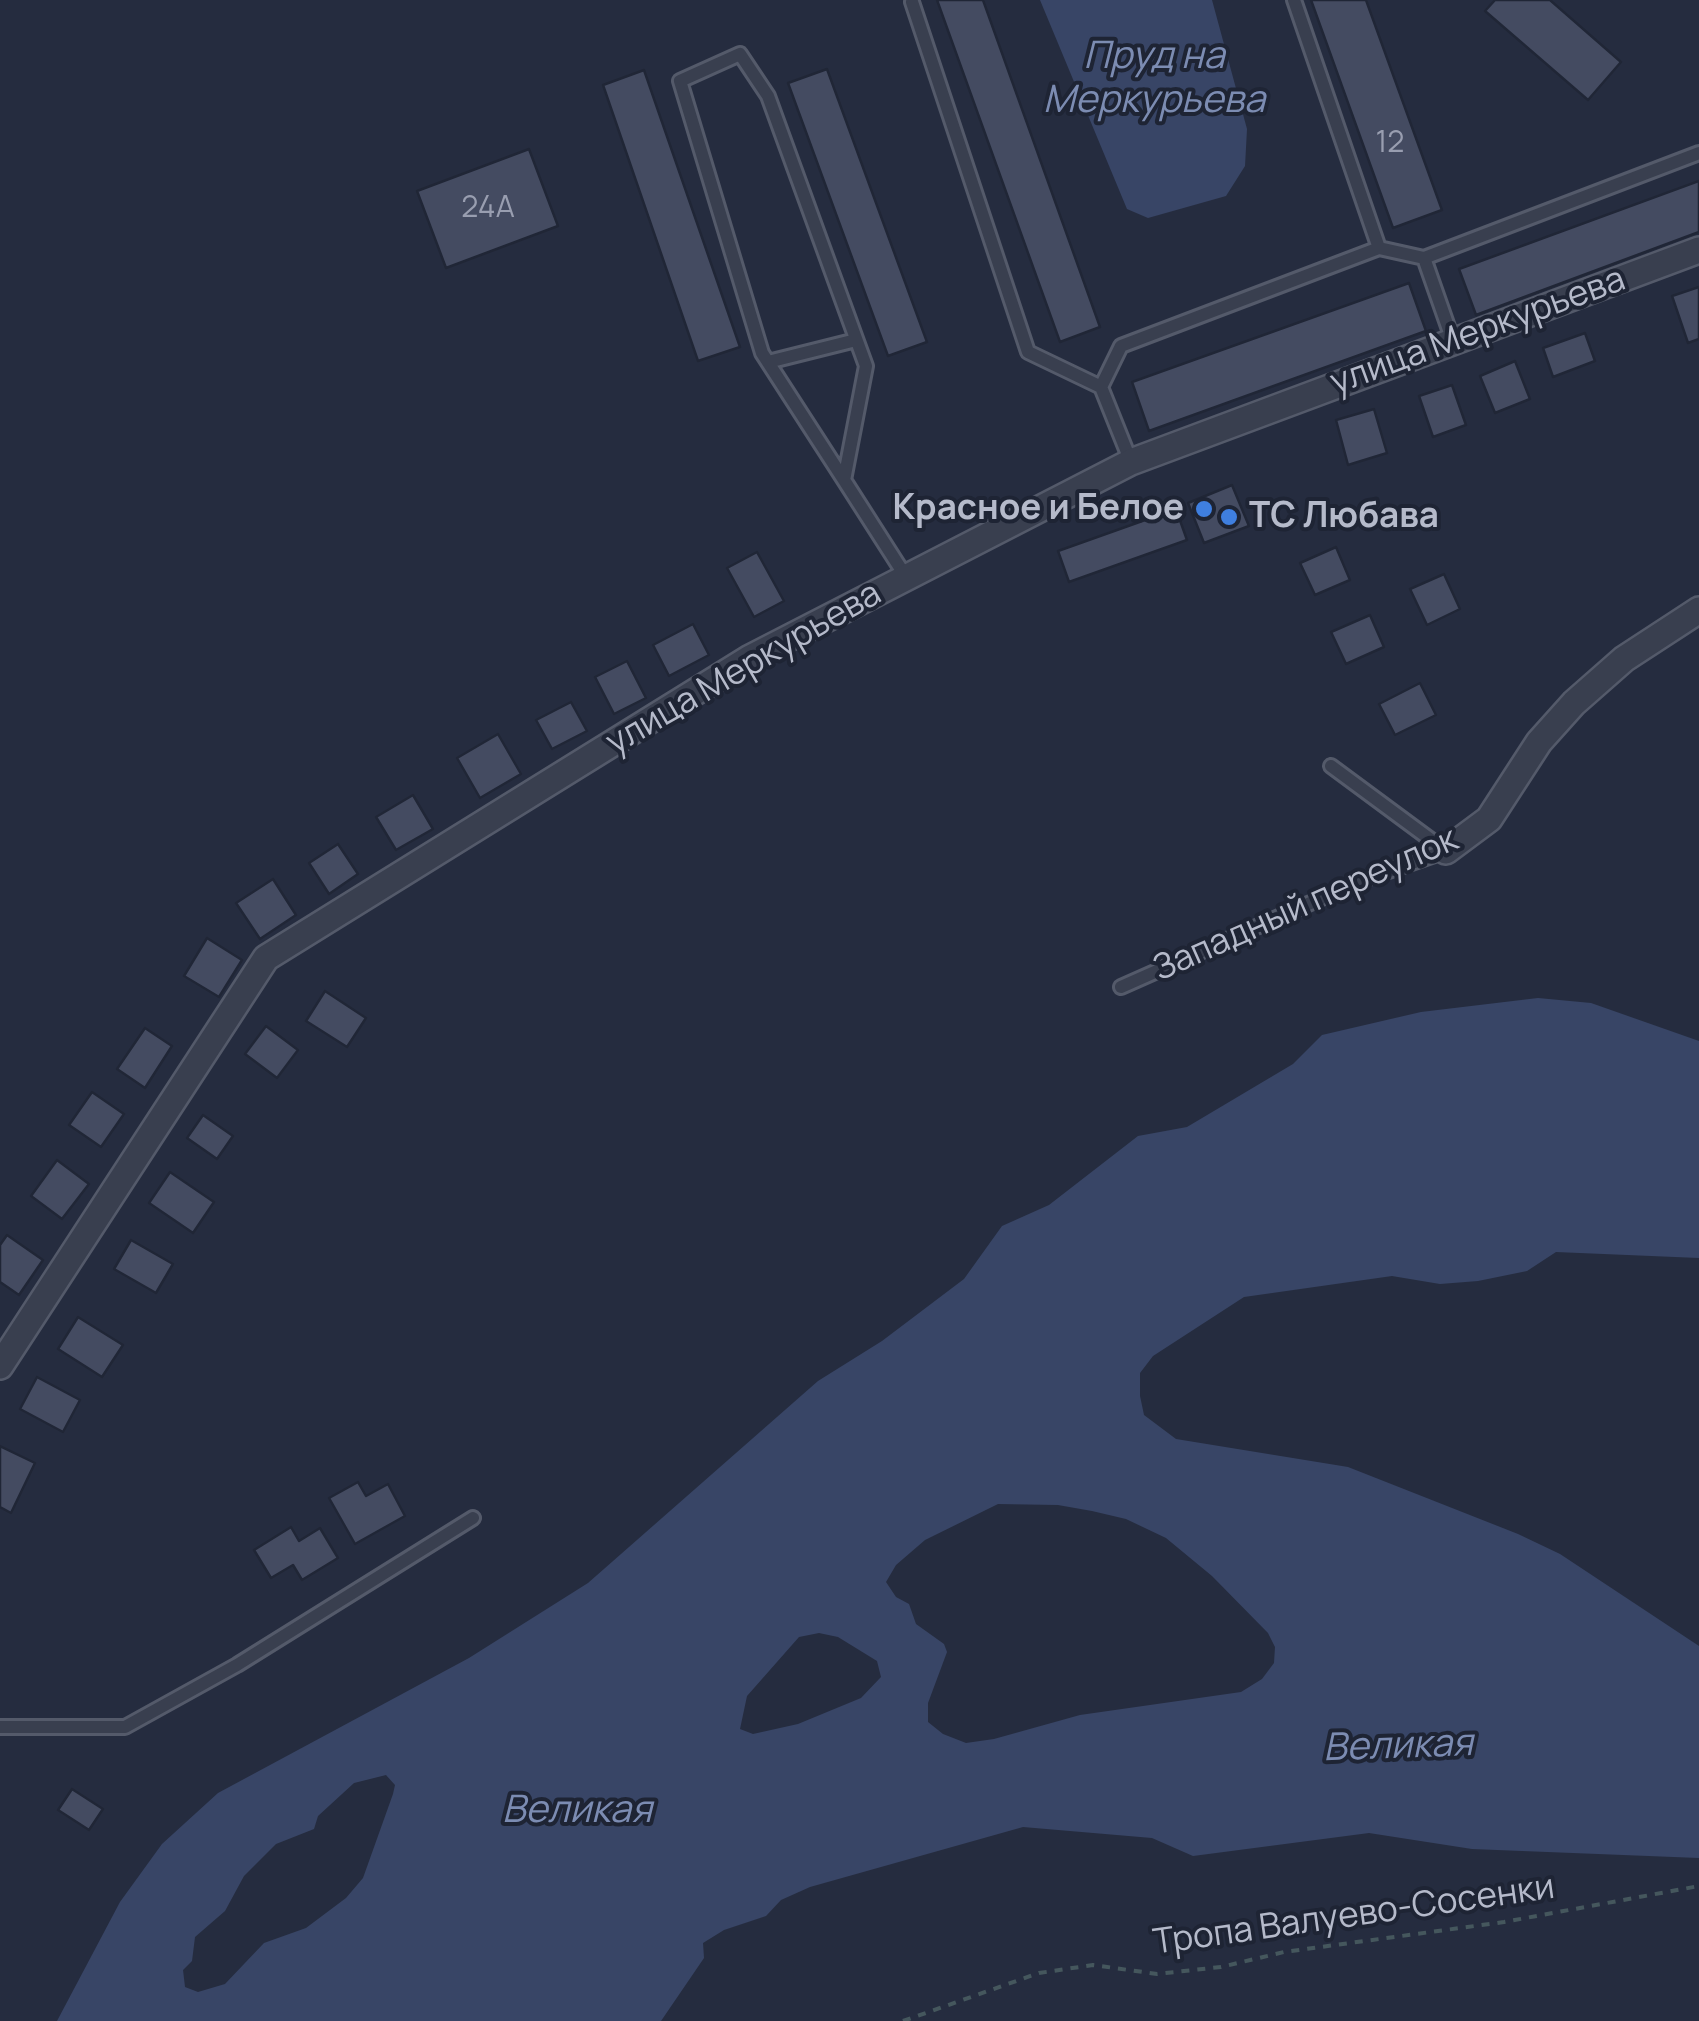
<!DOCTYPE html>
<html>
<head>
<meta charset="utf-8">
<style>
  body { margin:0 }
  canvas { display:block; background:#252c3f }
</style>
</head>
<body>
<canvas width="1699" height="2021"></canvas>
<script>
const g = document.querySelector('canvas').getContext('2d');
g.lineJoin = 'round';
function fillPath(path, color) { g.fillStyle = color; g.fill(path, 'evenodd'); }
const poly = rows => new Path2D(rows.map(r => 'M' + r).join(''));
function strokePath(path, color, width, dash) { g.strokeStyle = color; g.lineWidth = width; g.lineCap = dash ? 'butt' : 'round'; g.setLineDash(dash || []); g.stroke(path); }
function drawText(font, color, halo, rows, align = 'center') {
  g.font = font + ' Manrope,sans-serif'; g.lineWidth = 8; g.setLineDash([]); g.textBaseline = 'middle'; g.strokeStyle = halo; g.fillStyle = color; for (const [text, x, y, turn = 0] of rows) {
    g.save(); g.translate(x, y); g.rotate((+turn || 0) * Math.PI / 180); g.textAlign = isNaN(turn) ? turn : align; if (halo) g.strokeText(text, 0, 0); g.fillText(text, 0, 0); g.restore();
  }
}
fillPath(poly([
  [1040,0,1212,0,1247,129,1245,166,1226,196,1148,218,1127,209],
  [1538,998,1591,1003,1699,1041,1699,1258,1556,1252,1527,1271,1478,1281,1440,1284,1392,1276,1244,1297,1153,1356,1140,1373,1140,1396,1144,1415,1176,1439,1348,1467,1518,1534,1560,1554,1699,1646,1699,1858,1472,1849,1369,1833,1193,1856,1152,1838,1023,1827,810,1887,781,1900,766,1916,724,1930,703,1943,704,1958,661,2021,57,2021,120,1902,162,1844,218,1793,469,1658,588,1583,818,1381,882,1341,964,1279,1002,1226,1049,1205,1138,1136,1187,1127,1293,1064,1322,1035,1421,1012],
  [998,1504,1058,1505,1092,1511,1126,1519,1166,1538,1212,1576,1268,1633,1275,1647,1274,1663,1262,1679,1241,1692,1080,1715,994,1739,966,1743,943,1734,928,1722,928,1703,947,1652,944,1644,916,1624,909,1604,896,1597,886,1582,896,1565,925,1540],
  [819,1633,838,1637,877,1661,881,1677,861,1698,798,1724,753,1734,740,1729,747,1696,799,1637],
  [386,1775,395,1785,393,1794,363,1878,346,1898,306,1928,264,1943,225,1984,198,1992,185,1987,183,1970,192,1961,195,1937,225,1911,244,1876,276,1844,314,1829,318,1816,354,1783]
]), '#384566');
const building = poly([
  [937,0,983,0,1100,327,1060,342,937,0],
  [1311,0,1366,0,1442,210,1393,228,1311,0],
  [1495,0,1550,0,1621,62,1588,100,1485,11,1495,0],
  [827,69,927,342,888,356,788,83,827,69],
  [644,70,740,347,698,361,603,85,644,70],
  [529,149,558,226,446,268,417,191,529,149],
  [1699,181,1699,232,1476,315,1459,269,1699,181],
  [1409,283,1426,331,1149,431,1132,382,1409,283],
  [1699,287,1699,339,1688,343,1672,296,1699,287],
  [1585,333,1595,361,1553,377,1543,348,1585,333],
  [1515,361,1530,399,1495,413,1480,376,1515,361],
  [1452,385,1466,425,1433,437,1419,396,1452,385],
  [1374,409,1387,453,1348,465,1336,420,1374,409],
  [1232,485,1249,526,1204,543,1188,503,1232,485],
  [1176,509,1187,540,1069,582,1058,551,1176,509],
  [1336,547,1350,580,1315,595,1300,563,1336,547],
  [757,552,784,601,754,617,727,568,757,552],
  [1444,574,1460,609,1427,625,1410,589,1444,574],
  [1370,615,1384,647,1346,664,1331,632,1370,615],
  [693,624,709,655,669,676,653,645,693,624],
  [627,661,646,698,614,714,595,677,627,661],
  [1420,683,1436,715,1395,735,1379,704,1420,683],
  [571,702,587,731,552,749,536,720,571,702],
  [498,734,521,774,480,798,457,758,498,734],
  [413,795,433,829,396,850,376,817,413,795],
  [338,844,358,874,329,894,309,863,338,844],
  [273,879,296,915,260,939,236,903,273,879],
  [207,938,242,960,219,997,184,976,207,938],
  [325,991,366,1018,347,1047,306,1021,325,991],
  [266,1026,298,1050,277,1078,245,1054,266,1026],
  [145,1028,172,1046,145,1088,117,1069,145,1028],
  [92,1092,124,1114,101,1147,69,1125,92,1092],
  [203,1115,233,1136,217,1159,187,1138,203,1115],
  [57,1160,89,1184,62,1219,31,1196,57,1160],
  [170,1172,214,1202,193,1233,149,1203,170,1172],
  [7,1235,43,1260,19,1295,0,1282,0,1245,7,1235],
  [131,1240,173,1264,156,1293,114,1269,131,1240],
  [78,1317,123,1345,102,1377,58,1349,78,1317],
  [37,1377,80,1400,63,1432,20,1409,37,1377],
  [0,1446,35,1463,11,1513,0,1507,0,1446],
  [358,1482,366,1496,388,1484,405,1516,355,1544,329,1498,358,1482],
  [291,1527,299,1541,320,1528,338,1558,302,1580,293,1565,271,1578,254,1550,291,1527],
  [72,1789,103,1809,89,1830,58,1810,72,1789]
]);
fillPath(building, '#444b61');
strokePath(building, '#202636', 2.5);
const service = poly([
  [1294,0,1379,248,1424,258,1453,341],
  [912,2,1028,352,1101,387,1131,462],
  [1424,258,1699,153],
  [768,362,856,340],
  [1101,387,1121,346,1379,248],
  [844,480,866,366,768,96,740,54,680,81,762,353,844,480,906,577],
  [1331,766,1446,851],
  [1121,987,1360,881,1446,851],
  [0,1727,125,1727,237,1665,473,1518]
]);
const minor = poly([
  [1446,851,1489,819,1539,742,1574,703,1624,659,1699,610],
  [0,1366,266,958,750,658,1131,462,1699,250]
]);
strokePath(service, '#545a6a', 18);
strokePath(minor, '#545a6a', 30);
strokePath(poly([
  [903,2021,1039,1973,1093,1965,1157,1974,1221,1967,1284,1952,1504,1922,1699,1886]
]), '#45575d', 4, [8, 8]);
strokePath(service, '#393f4f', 12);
strokePath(minor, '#393f4f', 25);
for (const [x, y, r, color] of [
  [1204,509,10,"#3f7fe0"],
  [1229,517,10,"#3f7fe0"]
]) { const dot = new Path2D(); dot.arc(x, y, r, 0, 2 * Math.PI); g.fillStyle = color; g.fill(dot); strokePath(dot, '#1e2434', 4); }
drawText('30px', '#999eb0', null, [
  ["12",1390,144],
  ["24А",488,209]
]);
drawText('35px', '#b5baca', '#1e2434', [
  ["улица Меркурьева",1478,332,-20],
  ["улица Меркурьева",744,669,-30],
  ["Западный переулок",1306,905,-24],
  ["Тропа Валуево-Сосенки",1354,1916,-8]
]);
drawText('bold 35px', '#b5baca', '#1e2434', [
  ["Красное и Белое",1184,509],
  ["ТС Любава",1249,517,"left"]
], 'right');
drawText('italic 38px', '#7c8cb2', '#1e2434', [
  ["Пруд на",1154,57],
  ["Меркурьева",1154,101],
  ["Великая",1398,1747,-2],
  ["Великая",577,1811]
]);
</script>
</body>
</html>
